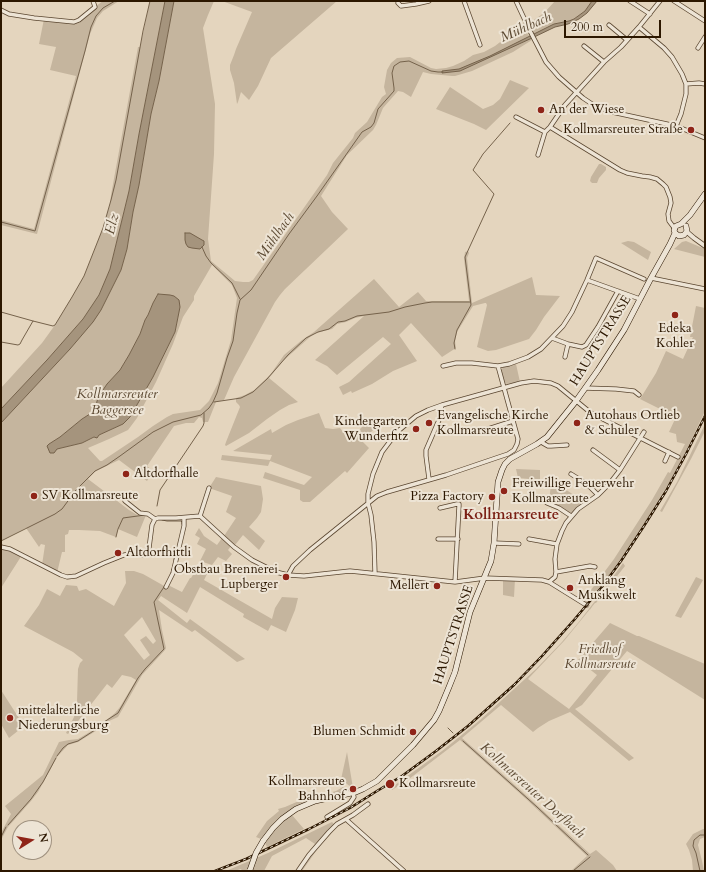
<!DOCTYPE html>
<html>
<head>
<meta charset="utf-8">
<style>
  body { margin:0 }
  #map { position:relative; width:706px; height:872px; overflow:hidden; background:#e4d5be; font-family:Cardo,serif }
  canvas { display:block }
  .frame { position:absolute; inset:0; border:2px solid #2c1700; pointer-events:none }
  .north { position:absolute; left:12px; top:820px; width:40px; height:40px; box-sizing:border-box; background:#ede4d5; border:1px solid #a09280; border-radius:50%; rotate:79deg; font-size:11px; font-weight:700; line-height:16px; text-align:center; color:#2c1700 }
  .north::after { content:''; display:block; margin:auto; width:14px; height:18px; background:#8f2418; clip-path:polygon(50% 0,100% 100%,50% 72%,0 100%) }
  .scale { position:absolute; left:564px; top:20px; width:97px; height:18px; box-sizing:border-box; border:2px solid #2c1700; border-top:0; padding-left:5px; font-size:12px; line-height:14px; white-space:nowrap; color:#2c1700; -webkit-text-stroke:3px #ede4d5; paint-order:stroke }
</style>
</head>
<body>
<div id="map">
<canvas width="706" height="872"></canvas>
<div class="frame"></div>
<div class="north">N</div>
<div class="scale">200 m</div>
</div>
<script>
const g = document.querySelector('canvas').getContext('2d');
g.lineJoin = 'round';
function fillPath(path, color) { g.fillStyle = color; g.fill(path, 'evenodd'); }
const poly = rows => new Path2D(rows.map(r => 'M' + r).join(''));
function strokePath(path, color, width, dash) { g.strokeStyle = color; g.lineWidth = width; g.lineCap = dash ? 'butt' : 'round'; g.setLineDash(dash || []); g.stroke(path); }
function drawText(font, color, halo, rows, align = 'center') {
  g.font = font + ' Cardo,serif'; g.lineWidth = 4; g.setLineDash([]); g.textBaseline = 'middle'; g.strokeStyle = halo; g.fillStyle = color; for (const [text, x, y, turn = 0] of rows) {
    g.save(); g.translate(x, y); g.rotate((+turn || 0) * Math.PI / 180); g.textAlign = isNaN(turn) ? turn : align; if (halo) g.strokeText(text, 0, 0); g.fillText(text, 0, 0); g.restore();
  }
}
fillPath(poly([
  [103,1,119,1,103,11,97,18,90,34,37,234,1,225,1,220,34,229,76,76,50,70,56,47,39,44,44,19,74,22],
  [150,1,165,1,139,134,129,191,110,269,99,295,83,319,47,360,1,409,1,388,42,343,55,325,72,297,84,276,103,228,110,204,111,195,138,47,140,47],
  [174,1,214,1,208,15,203,28,215,104,214,154,208,239,211,261,235,281,243,282,249,282,253,280,327,175,333,163,353,138,355,133,367,122,382,97,386,94,384,87,387,70,391,63,397,58,410,57,431,68,436,69,446,68,453,66,464,61,473,55,484,52,495,46,508,36,527,33,532,40,513,52,472,71,455,76,452,76,431,74,423,72,411,97,403,92,398,91,383,108,376,125,373,130,347,155,321,196,332,212,348,229,285,289,280,295,275,302,234,377,224,400,216,402,208,422,203,422,202,418,199,417,194,423,186,423,174,426,147,466,153,471,147,481,119,460,96,471,88,479,129,510,139,516,146,515,137,537,118,529,116,537,100,531,79,530,69,530,68,534,65,535,65,552,62,552,57,573,42,565,45,545,41,544,39,547,26,528,1,541,1,423,70,349,101,310,121,270,127,249,133,212,139,185,151,114,159,81],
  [212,265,232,285,237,298,231,340,218,383,209,401,200,410,173,414,167,417,153,426,138,437,102,461,100,461,88,448,109,439,128,430,137,418,156,382,173,344,183,317,194,300,194,296],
  [158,294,168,295,174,296,178,315,175,332,153,377,130,417,123,424,82,443,57,449,49,444,60,437,82,419,93,412,96,407,97,401,101,393,107,384,120,370,129,355,140,334,145,320,148,315,153,303],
  [222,1,337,1,271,58,258,86,249,100,241,92,238,102,237,104,234,83,230,70,230,65,234,55,236,49,252,12],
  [555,1,592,1,585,11,574,19,569,21,554,24,534,35,528,24,544,13],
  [510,80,529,88,486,130,474,124,436,109,450,87,483,109,493,105,500,99],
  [599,164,601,164,606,167,606,170,599,178,597,183,592,183,590,181,591,177],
  [628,241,634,242,651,252,648,260,621,243],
  [686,241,705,249,705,257,674,249,682,242],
  [468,251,469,253,467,258,472,303,532,277,536,295,560,296,544,317,536,330,529,339,496,350,488,351,477,347,487,305,486,303,485,303,473,306,457,332,455,341,456,348,442,357,411,323,399,335,417,361,393,371,372,384,352,393,351,391,343,395,339,387,349,382,391,344,383,337,337,375,327,366,315,360,364,316,355,318,346,322,337,324,332,329,316,333,310,337,284,360,269,378,298,402,289,405,280,410,267,419,249,433,226,446,225,445,226,442,240,407,239,405,236,402,236,398,245,395,254,390,270,375,284,355,302,340,314,332,374,279,399,307,418,292,426,301,469,301,464,259,465,252],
  [696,306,705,308,705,411,685,453,670,481,645,522,620,560,600,587,586,604,580,600,583,597,585,598,614,559,652,500,668,472,670,473,685,444,677,442,676,434,669,432,676,417,640,399,656,373,666,351,683,359,693,337,690,337],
  [516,364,520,382,507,384,505,383,501,371,503,367],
  [319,413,325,428,333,429,340,428,349,440,369,420,375,428,362,441,369,448,347,473,345,471,310,502,303,502,300,500,300,490,263,478,265,472,304,485,312,477,270,461,268,466,221,460,222,455,270,460,272,455,233,451,271,429,272,433,286,425,298,420],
  [705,424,705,431,691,459,662,512,660,511,677,482],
  [516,469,540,470,540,480,518,478],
  [216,477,261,486,263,499,261,512,257,518,249,527,265,541,259,550,243,535,235,545,224,536,236,518,226,512,232,496,209,488],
  [551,484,560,486,571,493,582,504,571,514,561,507,549,502],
  [199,528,204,536,217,545,222,538,231,546,228,550,232,554,226,561,218,557,212,565,200,561,206,549,197,544,200,538,195,535],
  [1,543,4,547,22,555,1,588],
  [623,563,625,566,596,603,595,603,564,641,528,679,569,709,597,675,578,660,610,623,637,636,639,636,705,664,705,700,627,651,582,705,575,709,634,758,629,761,570,712,549,721,538,728,533,732,501,705,462,738,527,796,590,854,596,850,613,865,617,871,571,871,587,856,525,798,460,740,409,779,392,790,391,788,442,751,480,720,536,669,562,642,578,623,602,592],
  [196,570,207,574,204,580,272,619,275,608,282,597,298,598,295,610,286,632,271,625,268,631,243,617,244,614,200,587,187,613,161,596,158,600,187,623,190,619,245,659,237,662,195,630,192,632,159,610,162,630,166,648,165,650,142,675,118,717,109,721,99,729,78,742,68,745,57,757,43,783,38,792,31,801,8,827,1,840,1,833,11,814,5,806,43,775,59,742,69,740,78,739,98,727,115,713,120,707,136,680,131,677,122,675,112,688,107,684,68,734,66,733,74,717,77,702,78,669,80,663,83,660,73,652,24,626,39,605,47,589,60,596,66,585,77,586,79,591,86,589,114,606,126,583,125,571,134,571,143,574,166,587,168,585,182,592,190,578,191,578],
  [142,617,156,641,153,644,146,636,140,640,150,655,144,660,124,635],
  [696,577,703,580,681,618,675,616],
  [503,579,515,579,514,597,503,595],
  [1,690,24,726,9,738,1,724],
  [347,752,353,788,352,788,347,784,344,783,340,784],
  [343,787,345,788,347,791,346,792,341,794,342,798,323,802,303,808,292,815,304,829,267,847,265,843,261,839,256,837,267,821,279,811,278,809,285,807,299,801,336,791],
  [345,817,347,820,336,828,329,836,319,847,302,871,296,871,299,865,315,844,306,838,272,856,264,871,242,871,241,869,234,871,226,871,268,853,332,822,334,824],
  [703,829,705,829,705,837,700,839,698,845,702,861,704,871,693,871,692,860,689,850,686,844,693,834]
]), '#c5b59e');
const water = poly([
  [165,1,174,1,159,81,151,114,139,185,133,212,127,249,121,270,101,310,93,322,70,349,1,423,1,409,47,360,83,319,99,295,110,269,129,191,139,134,165,1],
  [592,1,597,1,587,13,579,19,568,24,555,27,532,38,460,71,442,73,442,71,459,69,490,56,554,24,569,21,574,19,585,11,592,1],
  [185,233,190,233,202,240,204,241,204,245,200,249,192,248,188,247,186,244,185,240,185,233],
  [158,294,170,295,174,296,179,300,180,307,175,332,153,377,130,417,123,424,99,435,97,438,94,437,82,443,57,449,54,453,50,453,47,446,49,444,60,437,82,419,93,412,96,407,97,401,101,393,107,384,120,370,129,355,140,334,145,320,148,315,153,303,158,294]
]);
fillPath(water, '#a5947d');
strokePath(water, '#75624b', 1);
strokePath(poly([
  [1,222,35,231,85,51,91,27,96,16,103,8,115,1],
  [202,247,206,256,211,263,232,283,240,299],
  [1,312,33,321],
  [1,342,18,345,20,344,22,340,33,321,53,326,55,325,72,297,84,276,103,228,111,200,116,180,143,31,150,1],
  [455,349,454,343,457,330,471,305,465,257,494,194,473,170,483,154,510,123],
  [214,402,241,398,253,392,267,379,288,355,306,338,318,332,329,329,338,322,345,321,357,316,389,312,405,307,425,303,432,302,470,302],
  [157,506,160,490,203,426,204,423,204,413],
  [162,520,167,521,181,521,182,522,182,524],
  [116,537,118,529,123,518,145,515],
  [1,541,55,514,62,509,76,490,95,471,107,465,120,456,153,432,173,422,201,415,209,408,213,402,217,393,227,358,233,341,237,313,240,300,251,290,289,234,317,196,362,132,371,127,374,123,378,109,394,91,394,88,392,73,394,66,400,62,409,61,431,71,438,72,443,72],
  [174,560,175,555],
  [171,574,172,569],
  [448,728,453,733],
  [463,741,537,807,588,855],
  [57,756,63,748,68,744,78,741,98,728,104,722,118,713,138,678,145,669,164,649,158,621,154,602,166,584],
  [8,825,31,799,43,782,56,758],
  [1,837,6,827],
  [573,871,590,857],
  [700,871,696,853,693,846,694,840,700,835,705,835]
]), '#75624b', 1);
strokePath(poly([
  [586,605,591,608]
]), '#bfaf98', 3.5, [3.5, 2]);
const minor = poly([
  [464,1,480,45],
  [516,1,530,31,546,62,559,77,583,98,595,106,612,112,676,126,705,138],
  [630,1,650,14],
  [674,1,705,21],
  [398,3,401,6,416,4,429,1],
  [1,10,9,14,34,18,74,22,79,20,95,7,93,1],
  [609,25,627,40],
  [639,27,664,48,672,57,682,74,686,84,686,94,681,114,676,126],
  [584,46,604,62],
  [698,48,705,37],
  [686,84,699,83,705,84],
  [516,117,545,132],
  [550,127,620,170,627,173,642,176,650,177,657,179,663,184,666,187,670,197,671,203,668,214,669,221,675,229],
  [538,155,545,132,550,127,565,105,604,62,621,47,639,27,660,1],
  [651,278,705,289],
  [587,280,640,299],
  [552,338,568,344,582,347,586,345,598,327,618,291],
  [565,357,568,344],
  [443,366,456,363,472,363,498,366,509,364,528,357,541,349,563,326,572,312,587,280,596,258,644,279],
  [585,388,616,389,634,391,639,395],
  [488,429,513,421],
  [541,442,548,446,551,446,567,445],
  [593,450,620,470],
  [665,461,669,452],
  [571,474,587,484,598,495],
  [429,479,426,456,426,450,439,420,442,405],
  [125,501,140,513,148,514,155,519,158,518,176,518,200,516,234,547,252,560,276,572,288,575,304,576,350,571,455,582,485,578,542,580,549,582,586,605],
  [547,503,559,508,571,516],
  [440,508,457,504,459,504,459,506,455,582],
  [200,516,209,488],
  [438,539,458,539],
  [529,539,557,544],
  [494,543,519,544],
  [1,547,10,549,61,575,67,577,76,576,104,563,124,555,131,554,142,555,145,554,149,548,152,525,155,519],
  [556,572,590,566,595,567],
  [375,573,374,542,371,515,368,503,368,494,373,474,382,452,397,432,416,416,428,410,442,405,521,383,534,381,551,383,558,386,591,413,678,457],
  [288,575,293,566,310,550,377,496,387,492,446,475,499,457,508,454,514,450,517,444,518,439,498,366],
  [549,582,555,577,556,572,555,559,557,544,562,531,566,523,578,509,598,495,610,483,620,470,644,432],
  [166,587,173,573,184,526,184,518],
  [327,817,350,803,354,797,353,793],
  [346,819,349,822,404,871],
  [298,871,309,855,329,832,337,824,353,815,368,804]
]);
const tertiary = poly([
  [687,232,694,238,705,246]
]);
const secondary = poly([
  [686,226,687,231,684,235,679,236,675,233,674,230,676,226,681,224,690,215,705,194],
  [263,841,273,828,282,819,296,809,315,801,356,792,363,789,377,781,413,745,434,720,439,711,449,687,455,672,470,612,491,561,494,543,498,482,502,470,505,464,510,459,537,444,547,437,576,401,598,370,624,330,651,278,670,244,675,233]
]);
strokePath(minor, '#5a4630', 5);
strokePath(tertiary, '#5a4630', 5.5);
strokePath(secondary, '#2c1700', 6);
strokePath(minor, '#ede4d5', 3.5);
strokePath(tertiary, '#ede4d5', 4);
strokePath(secondary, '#ede4d5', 5);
const rail = poly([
  [215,871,246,859,309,829,350,808,377,791,402,776,436,751,468,726,514,685,542,656,574,620,601,588,621,561,644,526,666,491,686,454,705,416]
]);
strokePath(rail, '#2c1700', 2.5);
strokePath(rail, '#ede4d5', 1, [3]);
const secondaryBridge = poly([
  [250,870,256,853,263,841]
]);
strokePath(secondaryBridge, '#2c1700', 6, []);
strokePath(secondaryBridge, '#ede4d5', 5);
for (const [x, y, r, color] of [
  [541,110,4,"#8f2418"],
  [691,130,4,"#8f2418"],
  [675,315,4,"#8f2418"],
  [429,423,4,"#8f2418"],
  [577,423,4,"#8f2418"],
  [416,429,4,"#8f2418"],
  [126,474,4,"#8f2418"],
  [504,491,4,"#8f2418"],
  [34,496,4,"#8f2418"],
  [492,497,4,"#8f2418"],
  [118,553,4,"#8f2418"],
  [286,577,4,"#8f2418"],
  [437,586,4,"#8f2418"],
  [570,588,4,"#8f2418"],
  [10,718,4,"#8f2418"],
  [413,732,4,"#8f2418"],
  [390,784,5,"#8f2418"],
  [353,789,4,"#8f2418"]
]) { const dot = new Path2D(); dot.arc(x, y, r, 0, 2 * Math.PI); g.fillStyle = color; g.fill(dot); strokePath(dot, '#ede4d5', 1.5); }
drawText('13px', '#2c1700', '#ede4d5', [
  ["An der Wiese",549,110],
  ["Kollmarsreuter Straße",683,130,"right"],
  ["Edeka",675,329,"center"],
  ["Kohler",675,344,"center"],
  ["Evangelische Kirche",437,416],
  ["Kollmarsreute",437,431],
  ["Autohaus Ortlieb",585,416],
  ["& Schuler",585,431],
  ["Kindergarten",408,422,"right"],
  ["Wunderfitz",408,437,"right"],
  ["Altdorfhalle",134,474],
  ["Freiwillige Feuerwehr",512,484],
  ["Kollmarsreute",512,499],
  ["SV Kollmarsreute",42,496],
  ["Pizza Factory",484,497,"right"],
  ["Altdorfhittli",126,553],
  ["Obstbau Brennerei",278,570,"right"],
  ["Lupberger",278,585,"right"],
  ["Anklang",578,581],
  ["Musikwelt",578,596],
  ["Mellert",429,586,"right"],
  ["mittelalterliche",18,711],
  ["Niederungsburg",18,726],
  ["Blumen Schmidt",405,732,"right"],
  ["Kollmarsreute",345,782,"right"],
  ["Bahnhof",345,797,"right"],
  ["Kollmarsreute",399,784]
], 'left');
drawText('13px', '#2c1700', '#ede4d5', [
  ["HAUPTSTRASSE",601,341,-58],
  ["HAUPTSTRASSE",454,635,-72]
]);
drawText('italic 13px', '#5a462f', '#ede4d5', [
  ["Friedhof",600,650],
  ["Kollmarsreute",600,665]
]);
drawText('italic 14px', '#5c4932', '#ede4d5', [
  ["Mühlbach",526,28,-24],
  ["Elz",113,224,-75],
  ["Mühlbach",276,237,-55],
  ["Kollmarsreuter",117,395],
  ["Baggersee",117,411],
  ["Kollmarsreuter Dorfbach",532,791,42]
]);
drawText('bold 15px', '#7a1f14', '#ede4d5', [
  ["Kollmarsreute",511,516]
]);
</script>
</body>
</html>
